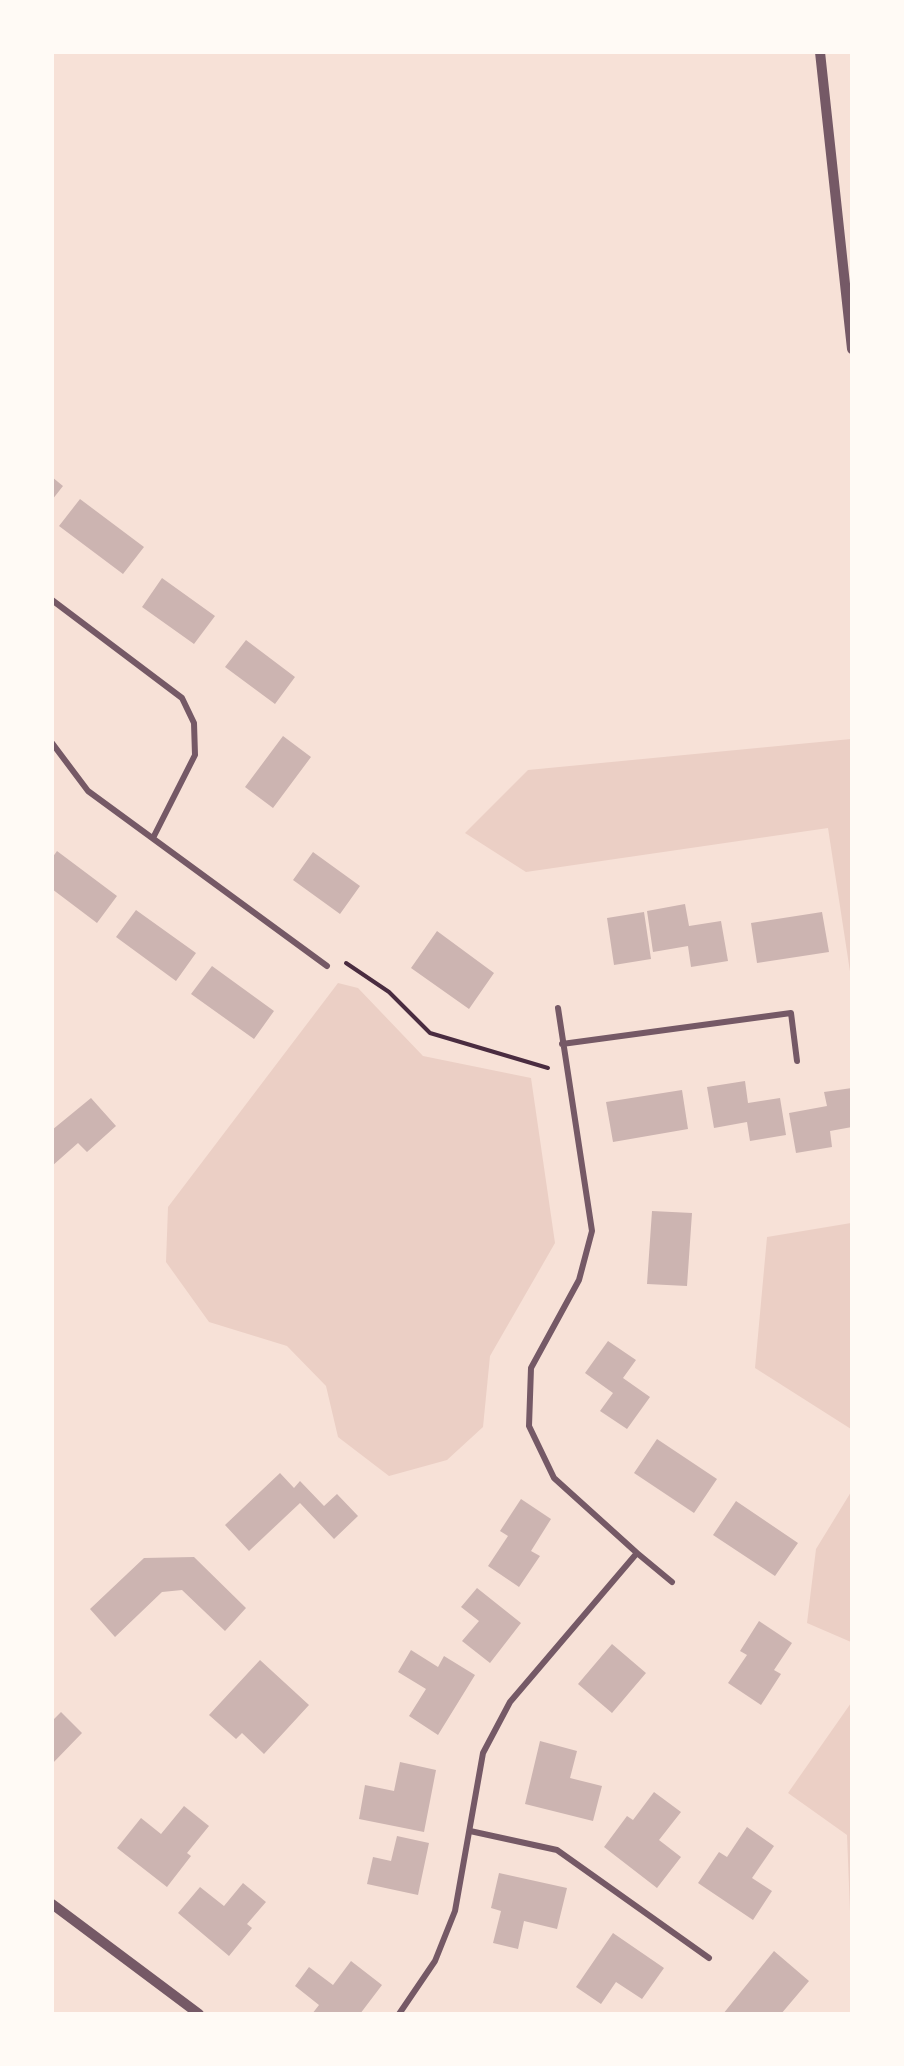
<!DOCTYPE html>
<html>
<head>
<meta charset="utf-8">
<style>
  body { margin:0 }
  #map { position:relative; width:904px; height:2066px; overflow:hidden; background:#f7e1d7; font-family:Figtree,sans-serif }
  canvas { display:block }
  .frame { position:absolute; inset:0; border:54px solid #fffaf5; pointer-events:none }
</style>
</head>
<body>
<div id="map">
<canvas width="904" height="2066"></canvas>
<div class="frame"></div>
</div>
<script>
const g = document.querySelector('canvas').getContext('2d');
g.lineJoin = 'round';
function fillPath(path, color) { g.fillStyle = color; g.fill(path, 'evenodd'); }
const poly = rows => new Path2D(rows.map(r => 'M' + r).join(''));
function strokePath(path, color, width, dash) { g.strokeStyle = color; g.lineWidth = width; g.lineCap = dash ? 'butt' : 'round'; g.setLineDash(dash || []); g.stroke(path); }
fillPath(poly([
  [851,739,851,978,828,828,526,872,465,833,528,770],
  [338,983,358,988,423,1056,531,1078,555,1243,490,1356,483,1427,447,1460,389,1476,338,1437,326,1386,287,1346,209,1322,166,1262,168,1207],
  [851,1223,852,1223,851,1429,755,1368,767,1237],
  [851,1492,851,1642,807,1623,816,1549],
  [851,1703,851,1937,847,1835,788,1793]
]), '#ebcfc5');
fillPath(poly([
  [52,477,63,486,52,500],
  [80,499,144,547,123,574,59,526],
  [162,578,215,616,194,644,142,607],
  [246,640,295,677,275,704,225,667],
  [283,736,311,757,273,808,245,787],
  [57,851,117,896,97,923,52,889,52,858],
  [313,852,360,886,340,914,293,880],
  [685,904,689,926,721,921,728,961,691,967,688,946,653,952,647,911],
  [136,910,196,953,176,981,116,937],
  [644,912,651,959,614,965,607,918],
  [822,912,829,952,757,963,751,923],
  [437,931,494,973,469,1009,411,968],
  [212,966,274,1011,254,1039,191,994],
  [745,1081,748,1103,780,1098,786,1135,750,1141,747,1122,714,1128,707,1087],
  [852,1088,852,1127,830,1131,832,1147,796,1153,789,1113,827,1106,824,1092],
  [682,1090,688,1129,613,1142,606,1102],
  [91,1098,116,1126,87,1152,78,1143,52,1166,52,1130],
  [652,1211,692,1213,687,1286,647,1284],
  [608,1341,636,1360,623,1378,650,1397,627,1429,600,1411,613,1393,585,1373],
  [657,1439,717,1479,694,1513,634,1473],
  [280,1473,294,1488,300,1481,324,1506,337,1494,358,1516,334,1539,300,1503,249,1551,225,1525],
  [521,1499,551,1519,531,1551,540,1556,519,1587,488,1566,508,1536,500,1531],
  [736,1501,798,1543,775,1576,713,1535],
  [194,1557,246,1608,225,1631,182,1590,162,1592,115,1637,90,1609,144,1558],
  [477,1588,521,1623,490,1663,462,1641,479,1621,461,1607],
  [759,1621,792,1643,774,1670,781,1674,761,1705,728,1683,747,1655,740,1651],
  [612,1644,646,1673,612,1713,578,1684],
  [411,1650,438,1667,444,1656,475,1675,438,1735,409,1716,426,1689,398,1672],
  [260,1660,309,1705,264,1754,242,1733,236,1739,209,1715],
  [61,1712,82,1733,52,1764,52,1721],
  [540,1741,577,1751,570,1778,602,1786,593,1821,525,1804],
  [400,1762,436,1770,424,1832,359,1819,365,1785,394,1791],
  [654,1792,681,1812,659,1840,681,1857,657,1888,604,1847,627,1816,633,1820],
  [184,1806,209,1826,187,1853,191,1856,167,1887,117,1848,141,1818,161,1834],
  [747,1827,774,1846,752,1878,772,1891,753,1920,698,1883,719,1852,727,1857],
  [397,1836,429,1843,418,1895,367,1884,373,1857,391,1861],
  [499,1873,567,1888,557,1929,524,1921,518,1949,493,1943,501,1911,491,1908],
  [243,1883,266,1902,247,1924,252,1928,229,1956,178,1913,200,1887,224,1906],
  [613,1933,664,1968,642,1999,616,1982,601,2004,576,1987],
  [774,1951,809,1981,781,2014,723,2014],
  [351,1961,382,1985,360,2014,312,2014,319,2005,295,1986,309,1967,333,1985]
]), '#ccb4b1');
strokePath(poly([
  [346,963,389,992,430,1033,548,1068]
]), '#4a2c40', 4);
strokePath(poly([
  [52,600,182,698,194,723,195,755,153,838],
  [52,743,88,791,327,966],
  [562,1044,791,1013,797,1061],
  [637,1553,672,1582],
  [470,1831,557,1850,709,1958],
  [399,2014,435,1961,455,1911,483,1753,510,1702,637,1553,554,1478,529,1426,531,1368,579,1280,592,1231,558,1008]
]), '#755966', 6);
strokePath(poly([
  [820,52,852,349],
  [52,1904,199,2014]
]), '#755966', 10);
</script>
</body>
</html>
